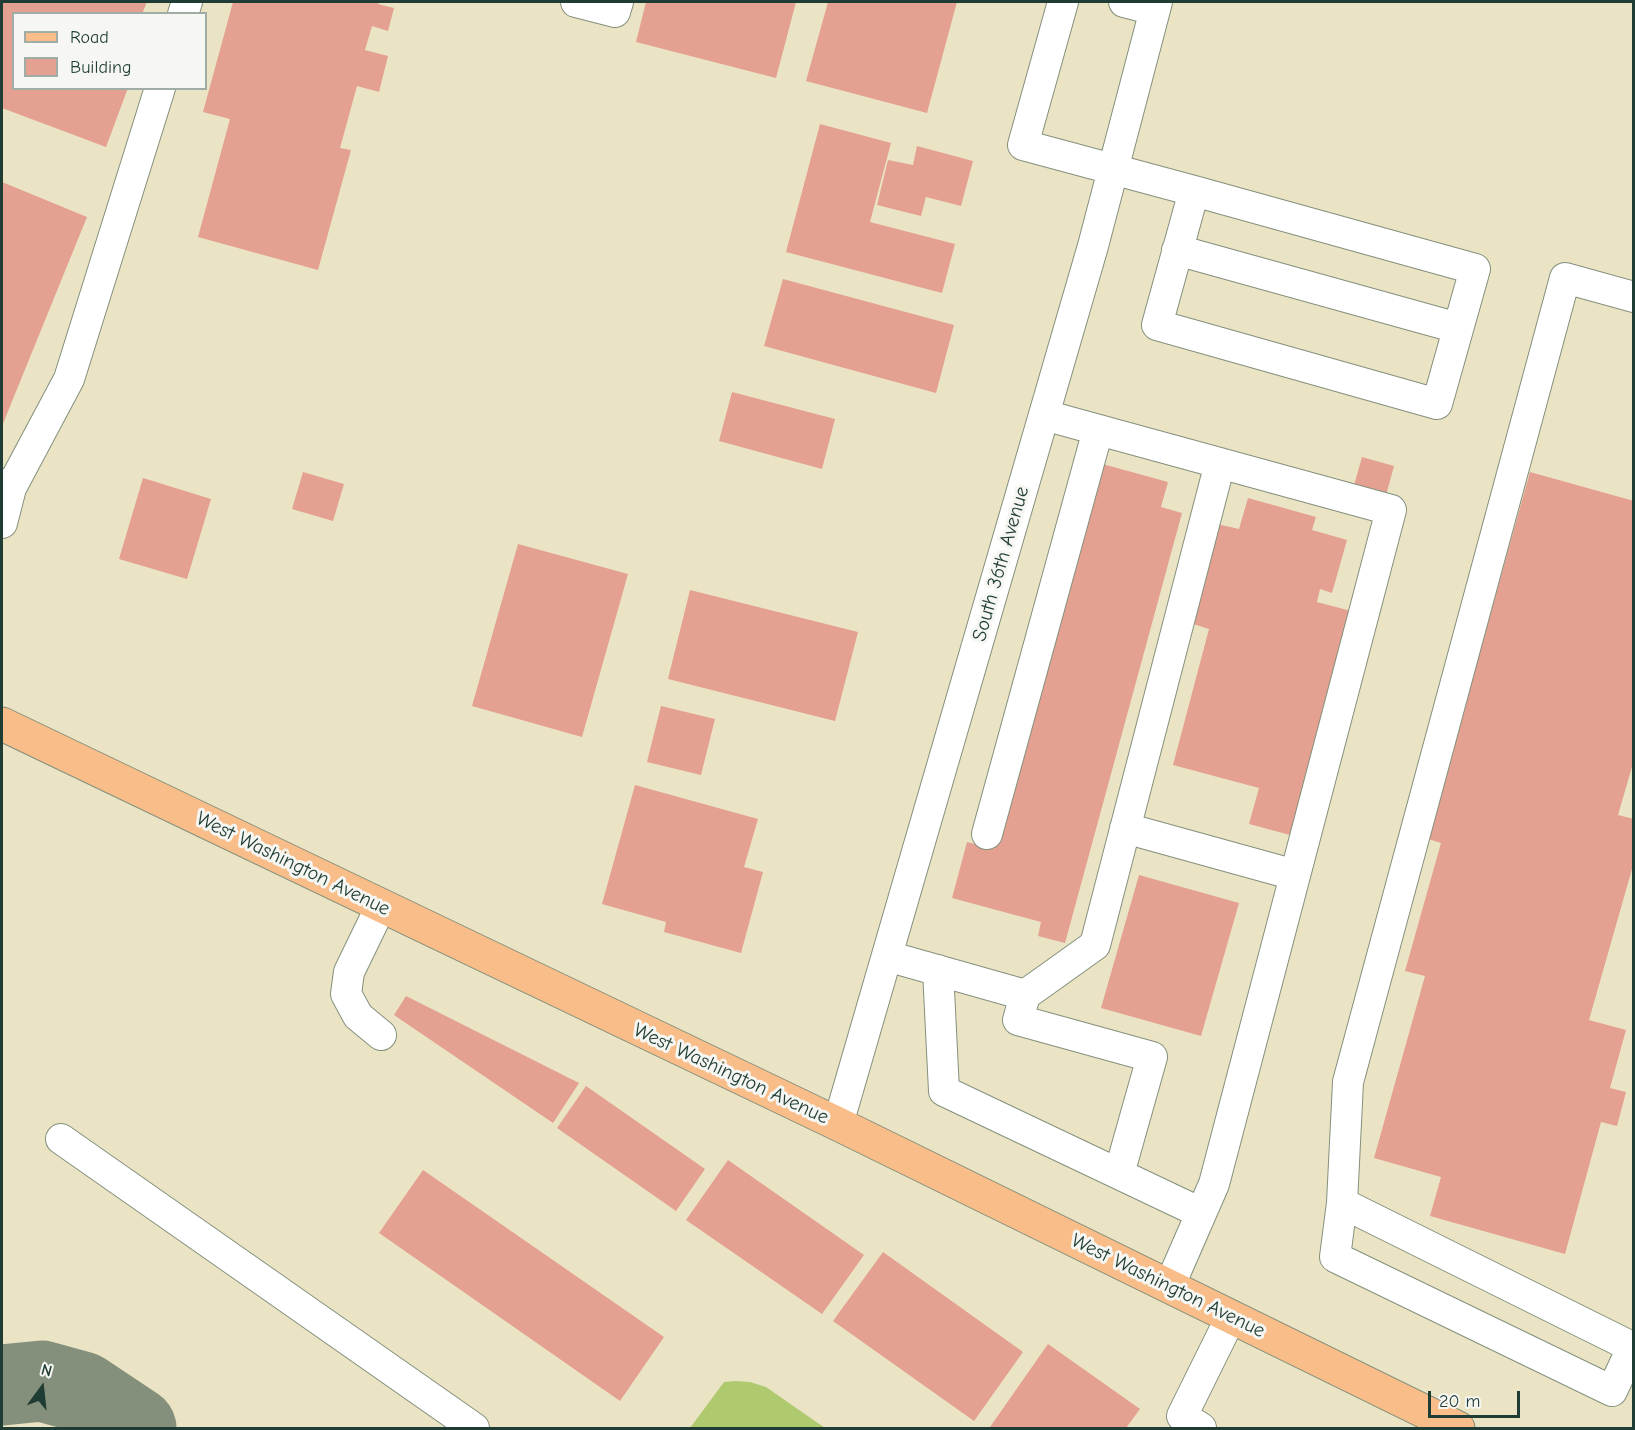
<!DOCTYPE html>
<html>
<head>
<meta charset="utf-8">
<style>
  body { margin:0 }
  #map { position:relative; width:1635px; height:1430px; overflow:hidden; background:#eae4c5; font-family:"Comic Neue",sans-serif }
  canvas { display:block }
  .frame { position:absolute; inset:0; border:3px solid #1f3d34; pointer-events:none }
  .legend { position:absolute; left:12px; top:12px; width:195px; height:78px; box-sizing:border-box; background:#f6f6f2; border:2px solid #a0aca6; margin:0; padding:8px 10px; list-style:none; font-size:18px; color:#1f3d34 }
  .legend li { display:flex; align-items:center; gap:12px; height:30px }
  .legend b { width:30px; border:2px solid #a0aca6 }
  .north { position:absolute; left:12px; top:1358px; width:60px; height:60px; -webkit-text-stroke:4px #f6f6f2; paint-order:stroke; rotate:15deg; font-size:16px; font-weight:700; line-height:24px; text-align:center; color:#1f3d34 }
  .north::after { content:''; display:block; margin:auto; width:21px; height:27px; background:#1f3d34; clip-path:polygon(50% 0,100% 100%,50% 72%,0 100%) }
  .scale { position:absolute; left:1428px; top:1391px; width:92px; height:27px; box-sizing:border-box; border:3px solid #1f3d34; border-top:0; padding-left:8px; font-size:18px; line-height:21px; white-space:nowrap; color:#1f3d34; -webkit-text-stroke:4px #f6f6f2; paint-order:stroke }
</style>
</head>
<body>
<div id="map">
<canvas width="1635" height="1430"></canvas>
<div class="frame"></div>
<ul class="legend">
<li><b style="height:8px;background:#f8bd88"></b>Road</li>
<li><b style="height:16px;background:#e4a091"></b>Building</li>
</ul>
<div class="north">N</div>
<div class="scale">20 m</div>
</div>
<script>
const g = document.querySelector('canvas').getContext('2d');
g.lineJoin = 'round';
function fillPath(path, color) { g.fillStyle = color; g.fill(path, 'evenodd'); }
const poly = rows => new Path2D(rows.map(r => 'M' + r).join(''));
function strokePath(path, color, width, dash) { g.strokeStyle = color; g.lineWidth = width; g.lineCap = dash ? 'butt' : 'round'; g.setLineDash(dash || []); g.stroke(path); }
function drawText(font, color, halo, rows, align = 'center') {
  g.font = font + ' "Comic Neue",sans-serif'; g.lineWidth = 6; g.setLineDash([]); g.textBaseline = 'middle'; g.strokeStyle = halo; g.fillStyle = color; for (const [text, x, y, turn = 0] of rows) {
    g.save(); g.translate(x, y); g.rotate((+turn || 0) * Math.PI / 180); g.textAlign = isNaN(turn) ? turn : align; if (halo) g.strokeText(text, 0, 0); g.fillText(text, 0, 0); g.restore();
  }
}
fillPath(poly([
  [735,1381,750,1382,766,1387,825,1428,690,1428,724,1382]
]), '#afc96e');
strokePath(poly([
  [2,1385,42,1381,82,1392,136,1428]
]), '#84907c', 81);
fillPath(poly([
  [2,2,147,2,142,14,14,14,14,88,128,88,106,147,2,108],
  [233,2,379,2,378,4,394,8,388,31,372,26,365,50,388,56,379,92,357,86,340,148,351,150,318,270,198,237,230,119,203,112],
  [646,2,796,2,776,78,636,42],
  [828,2,957,2,927,113,806,81],
  [820,124,891,143,870,222,955,244,942,293,786,252],
  [917,146,973,161,961,206,926,197,921,216,877,205,888,160,913,165],
  [2,182,87,217,2,426],
  [783,279,954,325,936,393,764,346],
  [732,392,835,419,822,469,719,441],
  [1362,457,1394,466,1385,499,1353,489],
  [1099,463,1168,482,1161,507,1182,513,1065,943,1038,936,1041,922,952,898,967,842,994,849],
  [303,472,344,484,333,521,292,509],
  [1530,472,1634,501,1634,760,1618,815,1634,819,1634,862,1589,1020,1626,1030,1610,1088,1626,1092,1617,1126,1601,1122,1565,1254,1430,1216,1441,1177,1374,1158,1425,976,1405,971,1441,843,1419,836,1466,701],
  [143,478,211,499,187,579,119,559],
  [1248,498,1316,517,1312,530,1347,540,1332,593,1320,589,1317,602,1351,611,1290,835,1249,824,1259,788,1173,765,1209,629,1190,623,1217,524,1239,529],
  [518,544,628,574,582,737,472,706],
  [690,590,858,632,835,721,668,679],
  [661,706,715,719,701,775,647,762],
  [635,785,758,819,744,867,763,872,741,953,664,932,666,922,602,904],
  [1139,875,1239,903,1201,1036,1101,1008],
  [406,996,579,1083,553,1123,394,1015],
  [586,1086,705,1169,676,1211,557,1128],
  [728,1160,864,1255,822,1314,686,1220],
  [423,1170,664,1337,620,1401,379,1233],
  [883,1252,1023,1352,974,1421,833,1321],
  [1048,1344,1140,1409,1126,1428,990,1427]
]), '#e4a091');
const minor = poly([
  [576,2,615,12,618,2],
  [1063,2,1023,145,1194,191,1475,269,1437,404,1157,325,1194,191],
  [1124,2,1155,10],
  [183,14,187,2],
  [1177,250,1458,328],
  [1634,297,1565,278,1348,1082,1342,1203,1634,1348],
  [1044,415,1391,510,1214,1184,1169,1287],
  [2,484,11,488,2,523],
  [11,488,69,379,160,88],
  [1125,828,1295,875],
  [987,834,1098,430],
  [381,906,349,972,346,994,358,1016,381,1035],
  [887,956,1025,995,1018,1020,1152,1057,1119,1174],
  [938,970,944,1091,1201,1213],
  [1025,995,1095,945,1220,463],
  [838,1124,1093,246,1157,2],
  [61,1139,474,1428],
  [1342,1203,1335,1257,1612,1391,1632,1348],
  [1201,1428,1182,1416,1231,1317]
]);
const major = poly([
  [2,724,838,1124,1458,1428]
]);
strokePath(minor, '#84907c', 32);
strokePath(major, '#84907c', 35);
strokePath(minor, '#fff', 30);
strokePath(major, '#f8bd88', 33);
drawText('20px', '#1f3d34', '#f6f6f2', [
  ["South 36th Avenue",1001,564,-74],
  ["West Washington Avenue",293,864,26],
  ["West Washington Avenue",731,1074,25],
  ["West Washington Avenue",1168,1286,26]
]);
</script>
</body>
</html>
